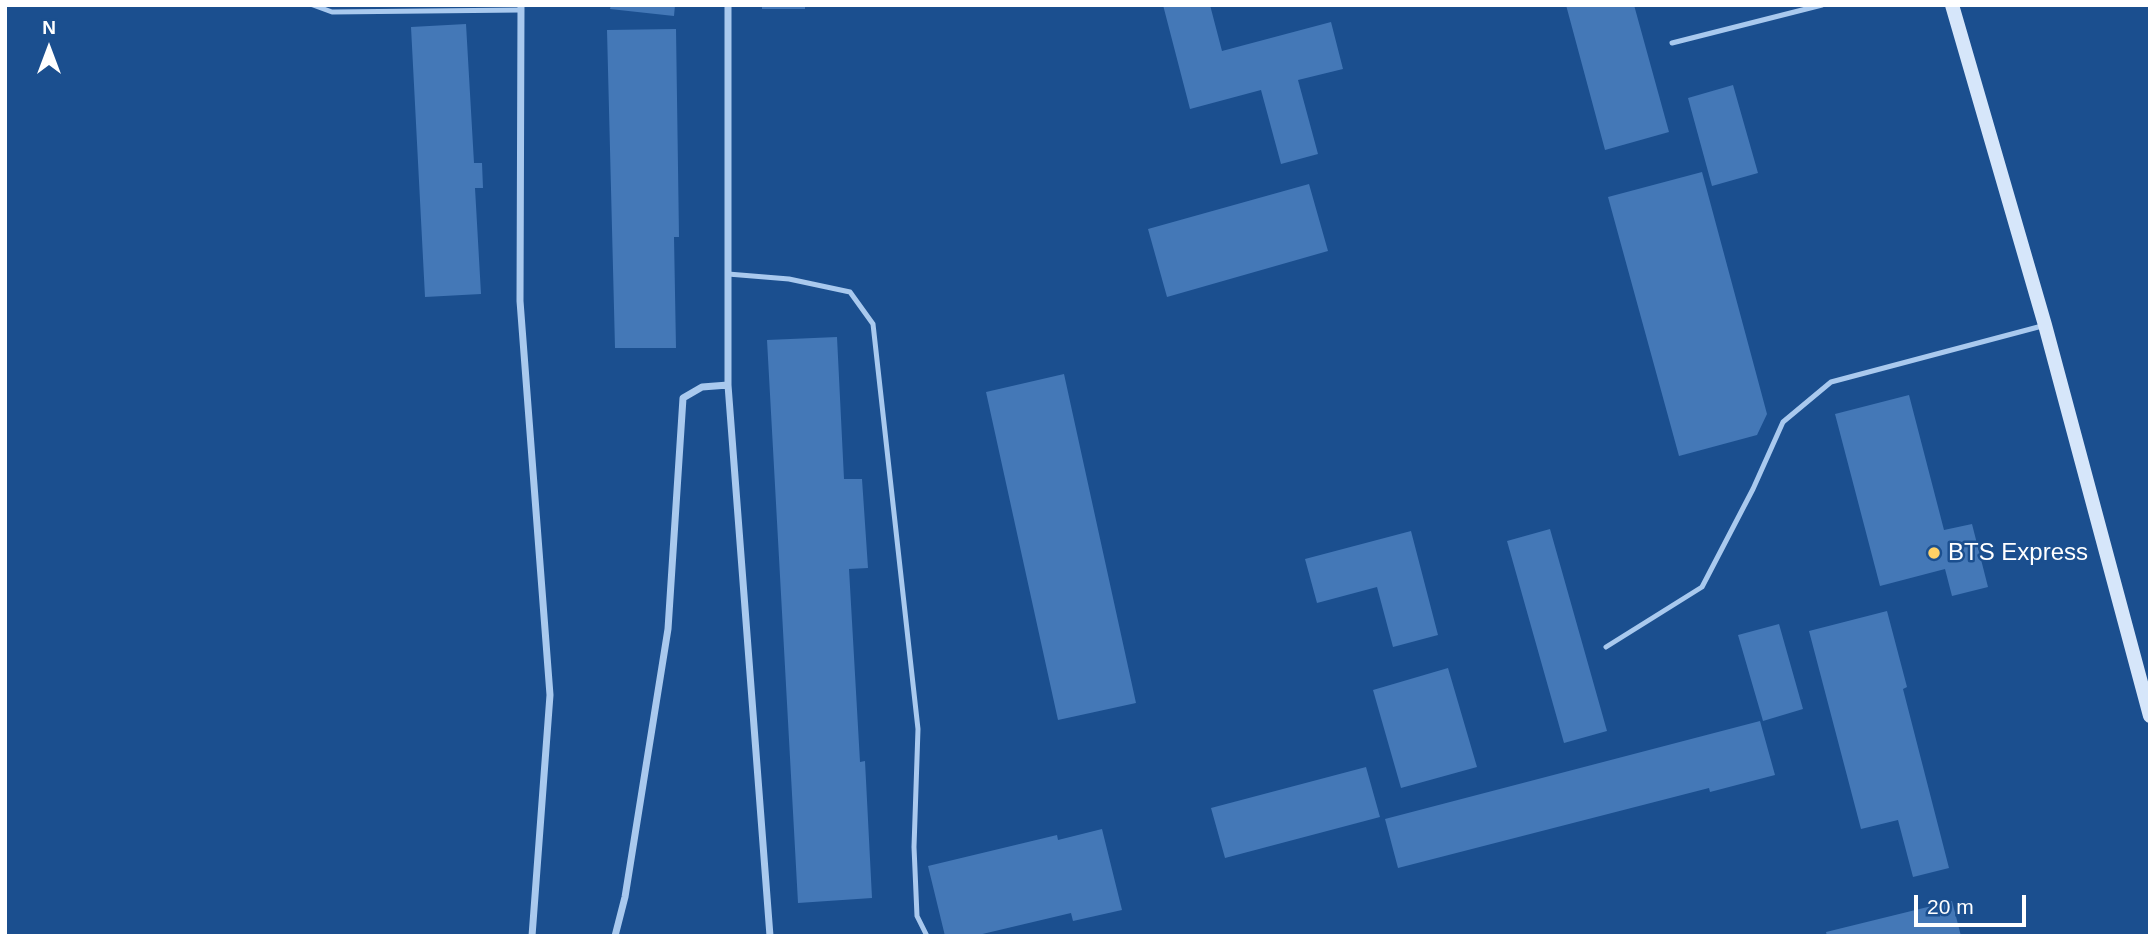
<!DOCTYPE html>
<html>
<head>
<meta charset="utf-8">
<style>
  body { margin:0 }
  #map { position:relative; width:2155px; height:941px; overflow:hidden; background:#1b4f8f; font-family:Arial,sans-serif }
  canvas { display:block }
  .frame { position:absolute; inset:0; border:7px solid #fff; pointer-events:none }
  .north { position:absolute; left:14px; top:14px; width:70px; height:70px; -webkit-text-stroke:5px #1b4f8f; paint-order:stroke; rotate:0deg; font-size:19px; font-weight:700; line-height:28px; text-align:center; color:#fff }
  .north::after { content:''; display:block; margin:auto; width:24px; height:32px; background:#fff; clip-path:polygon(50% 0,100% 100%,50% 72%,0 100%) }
  .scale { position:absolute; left:1914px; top:895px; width:112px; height:32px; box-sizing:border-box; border:4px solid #fff; border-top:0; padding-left:9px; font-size:21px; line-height:24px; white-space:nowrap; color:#fff; -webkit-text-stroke:5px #1b4f8f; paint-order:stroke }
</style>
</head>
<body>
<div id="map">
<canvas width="2155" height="941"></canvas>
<div class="frame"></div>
<div class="north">N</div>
<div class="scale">20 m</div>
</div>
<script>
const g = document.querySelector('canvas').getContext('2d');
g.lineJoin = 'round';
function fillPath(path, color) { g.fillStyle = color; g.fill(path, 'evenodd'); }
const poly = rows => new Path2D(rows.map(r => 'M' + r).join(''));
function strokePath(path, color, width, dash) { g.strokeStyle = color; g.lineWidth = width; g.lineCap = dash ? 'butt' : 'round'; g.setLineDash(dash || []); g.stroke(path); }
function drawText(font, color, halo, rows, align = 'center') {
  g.font = font + ' Arial,sans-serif'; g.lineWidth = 5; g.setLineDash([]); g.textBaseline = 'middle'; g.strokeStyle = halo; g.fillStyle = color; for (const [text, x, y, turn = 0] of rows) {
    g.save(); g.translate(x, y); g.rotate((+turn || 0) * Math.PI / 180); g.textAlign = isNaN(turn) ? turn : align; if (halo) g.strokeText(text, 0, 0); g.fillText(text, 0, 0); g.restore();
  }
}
fillPath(poly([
  [611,5,675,5,674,16,610,9],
  [762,5,805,5,805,9,762,9],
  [1163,5,1210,5,1222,51,1331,22,1343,69,1298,80,1318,154,1281,164,1261,90,1190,109],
  [1566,5,1634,5,1669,132,1605,150],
  [466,24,474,163,482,163,483,188,475,188,481,294,425,297,411,27],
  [676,29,679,237,674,237,676,348,615,348,607,30],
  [1733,85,1758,173,1712,186,1688,98],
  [1702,172,1767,414,1757,435,1679,456,1608,197],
  [1309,184,1328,251,1167,297,1148,229],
  [837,337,844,479,862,479,868,568,849,569,860,762,865,761,872,898,798,903,767,340],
  [1064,374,1136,703,1058,720,986,392],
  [1909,395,1944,530,1972,524,1988,587,1952,596,1945,569,1880,586,1835,414],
  [1550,529,1607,731,1564,743,1507,541],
  [1411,531,1438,635,1393,647,1377,587,1317,603,1305,559],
  [1887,611,1907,687,1903,689,1949,868,1913,877,1898,820,1861,829,1809,631],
  [1779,624,1803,709,1763,721,1738,635],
  [1448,668,1477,767,1401,788,1373,690],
  [1760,721,1775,775,1710,792,1709,788,1398,868,1385,819],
  [1366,767,1380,817,1225,858,1211,808],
  [1102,829,1122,910,1073,921,1071,913,974,936,945,936,928,866,1057,835,1058,840],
  [1952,901,1961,936,1827,936,1826,932]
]), '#4478b7');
strokePath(poly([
  [313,5,332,12,520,10],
  [1672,43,1822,5],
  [728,274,789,279,850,292,873,324,918,729,914,847,917,916,927,936],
  [1606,647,1702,587,1753,489,1783,422,1831,382,2042,326]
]), '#a9c9ee', 5);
strokePath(poly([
  [521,5,520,301,550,695,532,936],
  [728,5,728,385,770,936],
  [615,936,625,897,668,629,683,398,702,387,728,385]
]), '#a9c9ee', 7);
strokePath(poly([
  [1952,5,2045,325,2150,716]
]), '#d6e6fa', 14);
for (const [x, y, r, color] of [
  [1934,553,7,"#ffd166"]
]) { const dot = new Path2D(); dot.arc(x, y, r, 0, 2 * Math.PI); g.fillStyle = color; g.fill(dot); strokePath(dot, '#1b4f8f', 2.5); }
drawText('24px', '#fff', '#1b4f8f', [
  ["BTS Express",1948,553]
], 'left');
</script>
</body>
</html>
